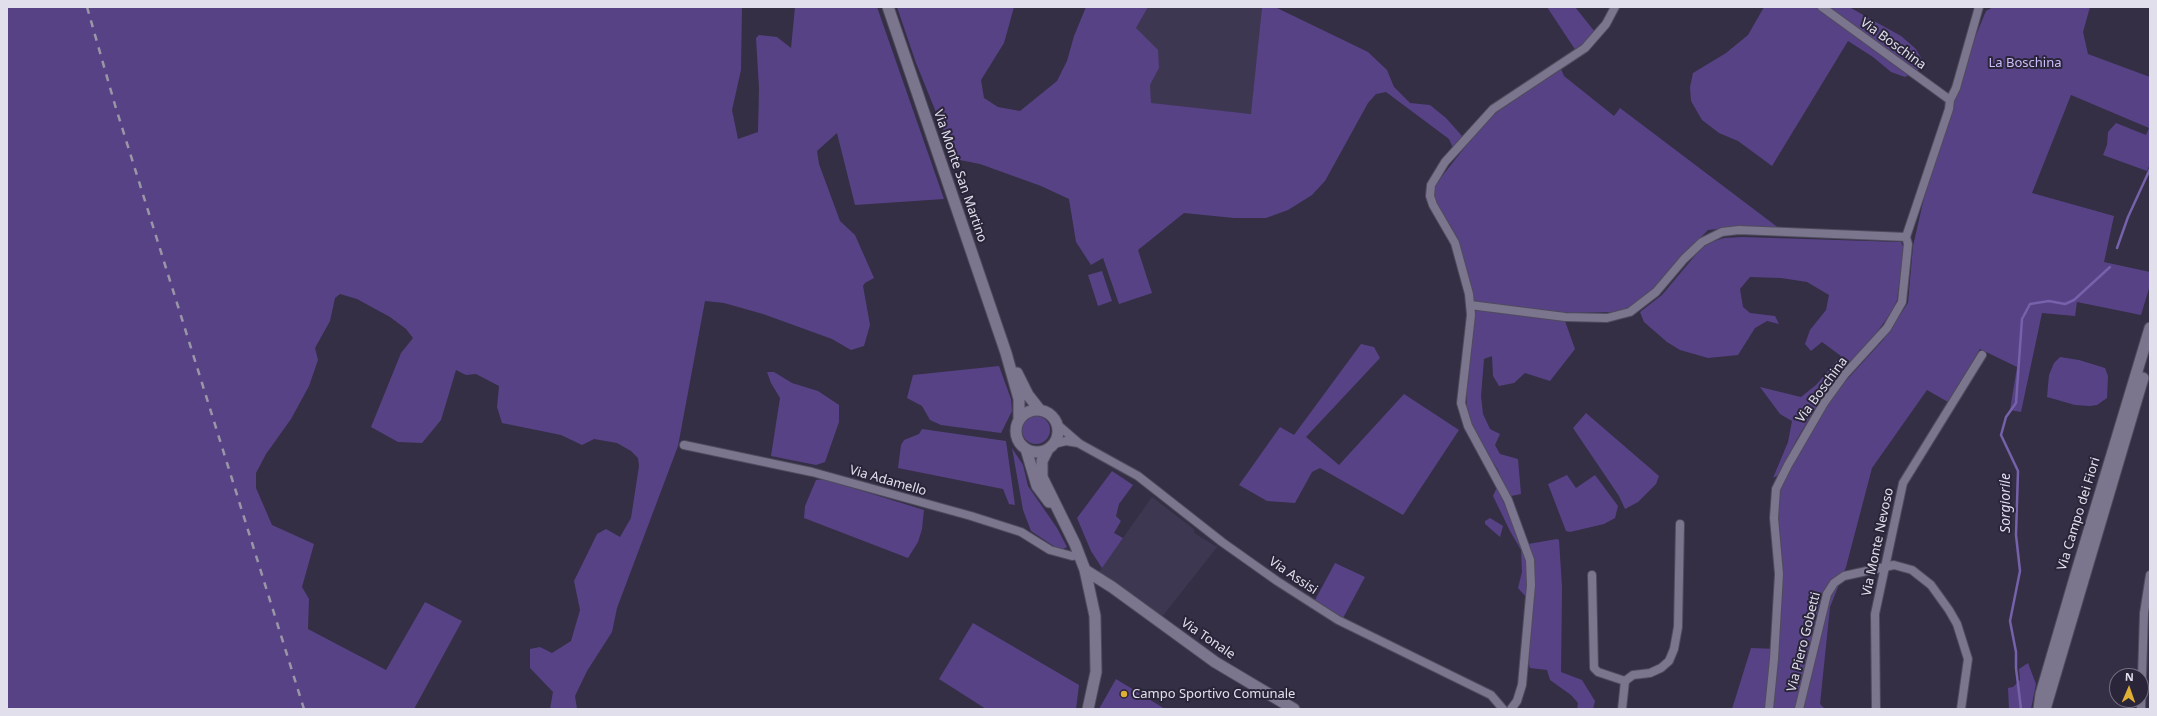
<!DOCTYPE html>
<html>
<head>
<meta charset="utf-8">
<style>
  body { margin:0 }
  #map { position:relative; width:2157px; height:716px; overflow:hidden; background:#342f44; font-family:"Noto Sans",sans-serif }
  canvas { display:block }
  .frame { position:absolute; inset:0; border:8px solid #e2dfed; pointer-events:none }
  .north { position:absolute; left:2109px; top:668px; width:40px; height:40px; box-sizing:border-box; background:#2a2539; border:1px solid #746f81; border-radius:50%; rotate:2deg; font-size:11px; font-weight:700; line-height:16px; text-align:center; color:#e2dfed }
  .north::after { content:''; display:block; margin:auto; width:14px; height:18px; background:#e0b034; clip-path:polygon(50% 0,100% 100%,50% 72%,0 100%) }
</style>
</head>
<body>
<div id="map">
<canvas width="2157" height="716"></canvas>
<div class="frame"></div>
<div class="north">N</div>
</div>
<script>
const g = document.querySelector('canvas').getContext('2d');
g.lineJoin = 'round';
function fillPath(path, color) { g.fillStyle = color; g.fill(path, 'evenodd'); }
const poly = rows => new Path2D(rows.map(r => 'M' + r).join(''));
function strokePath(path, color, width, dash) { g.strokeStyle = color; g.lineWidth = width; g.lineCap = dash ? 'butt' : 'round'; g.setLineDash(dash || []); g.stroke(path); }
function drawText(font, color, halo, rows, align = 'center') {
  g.font = font + ' "Noto Sans",sans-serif'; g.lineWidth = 4; g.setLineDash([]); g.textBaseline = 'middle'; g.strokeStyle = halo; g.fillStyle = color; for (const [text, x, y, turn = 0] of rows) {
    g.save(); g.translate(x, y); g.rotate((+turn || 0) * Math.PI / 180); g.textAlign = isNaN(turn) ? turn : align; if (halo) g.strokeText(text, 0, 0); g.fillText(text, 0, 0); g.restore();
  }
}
fillPath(poly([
  [1148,7,1262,7,1252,114,1150,104,1150,85,1159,68,1136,28],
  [1152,497,1194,529,1194,533,1217,547,1162,617,1099,572]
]), '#3e3752');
fillPath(poly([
  [7,7,742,7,741,70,732,110,738,139,758,132,759,88,756,38,759,35,777,37,791,48,795,7,877,7,944,199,855,205,837,133,817,151,819,164,840,221,855,235,874,278,865,283,863,286,870,325,864,346,851,350,832,339,763,314,724,303,705,301,678,446,617,608,612,632,587,671,575,696,577,709,550,709,553,692,530,668,530,649,540,647,552,653,571,641,580,610,574,581,597,534,606,529,620,537,631,518,639,466,638,458,631,451,617,443,594,439,582,445,561,435,502,423,497,407,499,386,476,374,466,375,456,370,441,420,422,443,398,442,371,427,401,353,413,338,406,329,390,317,357,299,340,294,335,298,330,321,315,348,318,360,309,386,291,419,266,454,256,473,256,488,272,525,314,544,302,587,309,599,308,629,386,670,425,602,462,621,414,709,7,709],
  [897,7,1014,7,1004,43,981,80,984,98,998,107,1020,111,1057,81,1067,61,1074,36,1086,7,1148,7,1136,28,1158,50,1159,68,1150,85,1151,103,1251,114,1262,7,1275,7,1368,52,1387,70,1394,87,1410,103,1430,105,1446,118,1462,136,1453,148,1449,139,1386,92,1376,94,1368,103,1325,181,1312,195,1288,210,1266,218,1234,218,1184,213,1138,250,1152,293,1119,304,1103,258,1091,265,1076,242,1069,199,1041,186,980,164,955,159,916,63],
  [1547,7,1575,7,1595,32,1576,51],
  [1764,7,1849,7,1901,36,1916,49,1921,58,1922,68,1905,77,1891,72,1873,57,1848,41,1772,166,1738,141,1719,133,1702,120,1691,101,1690,87,1693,73,1726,53,1748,35],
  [1993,7,2090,7,2083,32,2088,54,2150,77,2150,164,2147,171,2103,155,2107,145,2108,132,2116,123,2146,135,2149,128,2071,95,2032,193,2114,216,2104,262,2150,272,2150,285,2141,315,2077,302,2075,316,2042,313,2021,412,2010,410,2017,367,1980,349,1948,402,1927,390,1872,468,1846,567,1830,607,1820,704,1825,709,1732,709,1751,648,1778,649,1783,573,1778,511,1779,490,1789,467,1833,395,1883,340,1908,303,1913,246,1929,176,1976,35,1986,11],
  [1561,69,1564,76,1614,116,1620,108,1780,229,1747,226,1708,230,1682,256,1661,283,1630,307,1618,312,1570,313,1472,302,1470,282,1459,245,1452,228,1437,206,1433,194,1436,184,1472,138,1497,112],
  [1742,237,1901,242,1904,248,1897,300,1892,311,1868,345,1843,369,1821,399,1797,439,1780,474,1773,478,1788,442,1792,421,1780,414,1760,387,1801,397,1816,385,1841,356,1822,342,1811,351,1805,344,1810,330,1826,310,1829,295,1807,282,1781,278,1750,277,1740,289,1743,307,1750,313,1775,316,1779,324,1767,321,1755,328,1738,355,1708,358,1680,350,1667,342,1644,322,1640,312,1662,295,1698,252,1708,243,1724,238],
  [1102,271,1112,301,1098,306,1088,275],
  [1473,309,1565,321,1575,349,1550,381,1525,373,1514,383,1499,386,1493,376,1492,356,1484,359,1481,396,1483,414,1490,429,1500,434,1495,445,1500,454,1518,459,1521,494,1511,496,1505,489,1498,470,1477,437,1467,415,1466,383],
  [1361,344,1374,347,1380,358,1306,437,1339,465,1404,394,1459,430,1403,515,1320,468,1312,472,1295,503,1267,501,1239,485,1280,427,1294,435],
  [2060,357,2079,360,2105,368,2108,376,2107,398,2097,405,2090,406,2075,405,2047,397,2049,375,2054,363],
  [999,366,1011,399,1012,411,1001,433,941,425,930,420,922,406,907,398,913,375],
  [767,372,774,372,792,383,818,391,839,405,839,422,825,462,816,465,771,456,780,398,771,383],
  [1586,413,1659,476,1656,484,1638,502,1625,509,1619,496,1573,428],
  '1022 430a14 14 0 1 1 28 0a14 14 0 1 1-28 0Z',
  [922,429,1006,441,1015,505,1009,504,1003,489,898,468,901,445,904,440,919,434],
  [1012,448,1023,465,1028,486,1057,528,1067,547,1063,549,1055,547,1031,531,1023,510],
  [1112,471,1133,485,1119,504,1116,516,1121,521,1114,533,1123,538,1102,568,1091,551,1077,518],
  [1567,475,1576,488,1595,475,1618,506,1615,518,1604,524,1570,532,1566,531,1548,484],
  [824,479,924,510,922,529,918,542,908,558,804,518,805,506,816,480],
  [1497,487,1514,527,1521,549,1525,553,1528,572,1526,597,1518,588,1522,572,1521,550,1510,531,1493,496],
  [1490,518,1503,526,1500,537,1485,524,1485,521],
  [1557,539,1559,540,1562,587,1561,672,1582,680,1595,701,1593,709,1577,709,1578,703,1571,695,1550,680,1547,670,1530,668,1527,657,1528,544],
  [1335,563,1365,577,1343,618,1315,600],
  [973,623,1079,685,1076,709,986,709,939,679],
  [2028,663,2036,684,2031,709,2009,709,2008,688,2013,687,2020,680,2019,669],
  [1116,679,1165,709,1099,709]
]), '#574286');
strokePath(poly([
  [2117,248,2128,217,2150,169],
  [2021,709,2016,668,2016,652,2010,621,2020,571,2016,535,2018,471,2001,435,2006,417,2016,403,2022,319,2030,304,2049,301,2065,304,2074,300,2110,267]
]), '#7661ab', 2.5);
const street = poly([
  [1822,7,1950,100],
  [1470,305,1565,317,1607,318,1630,312,1656,292,1684,259,1702,242,1722,232,1739,230,1906,237],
  [1058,425,1080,444,1138,476,1222,542,1277,581,1338,620,1491,695,1503,709],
  [1054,444,1066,441,1078,443],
  [684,445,812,472,971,516,1021,532,1050,550,1072,556,1080,555],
  [1592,575,1594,668,1598,672,1625,681],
  [1511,709,1517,701,1522,685,1531,585,1530,560,1508,500,1468,426,1461,403,1471,315,1469,294,1455,243,1433,205,1430,196,1431,185,1445,162,1493,109,1585,48,1606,24,1615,7],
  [1622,709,1625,681,1633,675,1650,673,1661,668,1669,661,1674,649,1678,627,1680,524],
  [1769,709,1774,659,1779,574,1774,518,1776,489,1788,465,1824,403,1845,374,1887,328,1902,302,1908,244,1906,237,1949,109,1950,100,1956,88,1979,7],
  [1799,709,1827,594,1834,583,1844,576,1894,565,1912,570,1931,585,1949,610,1957,624,1968,659,1961,709],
  [1876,709,1875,614,1903,483,1982,355],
  [2141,709,2144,613,2150,575]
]);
const secondary = poly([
  [888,7,1006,353,1019,399,1019,418],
  [1017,373,1028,395,1039,409],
  '1016 431a21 21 0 1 1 42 0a21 21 0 1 1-42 0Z',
  [1026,449,1037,486,1049,502],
  [1048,449,1042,461,1042,477,1075,544,1085,570,1095,616,1096,672,1088,709],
  [1085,570,1112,587,1215,662,1294,709],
  [2039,709,2041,694,2076,574,2150,328],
  [2045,709,2143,378]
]);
strokePath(street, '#4f4b5d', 10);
strokePath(secondary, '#4f4b5d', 13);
strokePath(street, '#7b758d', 8);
strokePath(secondary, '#7b758d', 11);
strokePath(poly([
  [87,7,115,105,304,709]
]), '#9a96a7', 2.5, [7, 7]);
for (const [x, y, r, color] of [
  [1124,694,4,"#e0b034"]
]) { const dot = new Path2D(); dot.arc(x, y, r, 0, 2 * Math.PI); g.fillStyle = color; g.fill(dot); strokePath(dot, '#2a2539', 1.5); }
drawText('13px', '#e2dfed', '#2a2539', [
  ["Via Boschina",1893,44,36],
  ["Via Monte San Martino",960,176,71],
  ["Via Boschina",1822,390,-54],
  ["Via Adamello",888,481,16],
  ["Via Campo dei Fiori",2079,514,-73],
  ["Via Monte Nevoso",1878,542,-78],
  ["Via Assisi",1293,576,34],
  ["Via Tonale",1208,639,34],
  ["Via Piero Gobetti",1804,642,-76]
]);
drawText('13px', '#ccbdfb', '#2a2539', [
  ["La Boschina",2025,63]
]);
drawText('13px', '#e2dfed', '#2a2539', [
  ["Campo Sportivo Comunale",1132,694]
], 'left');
drawText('italic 14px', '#e2ddf2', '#2a2539', [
  ["Sorgiorile",2006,503,-90]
]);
</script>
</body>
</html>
